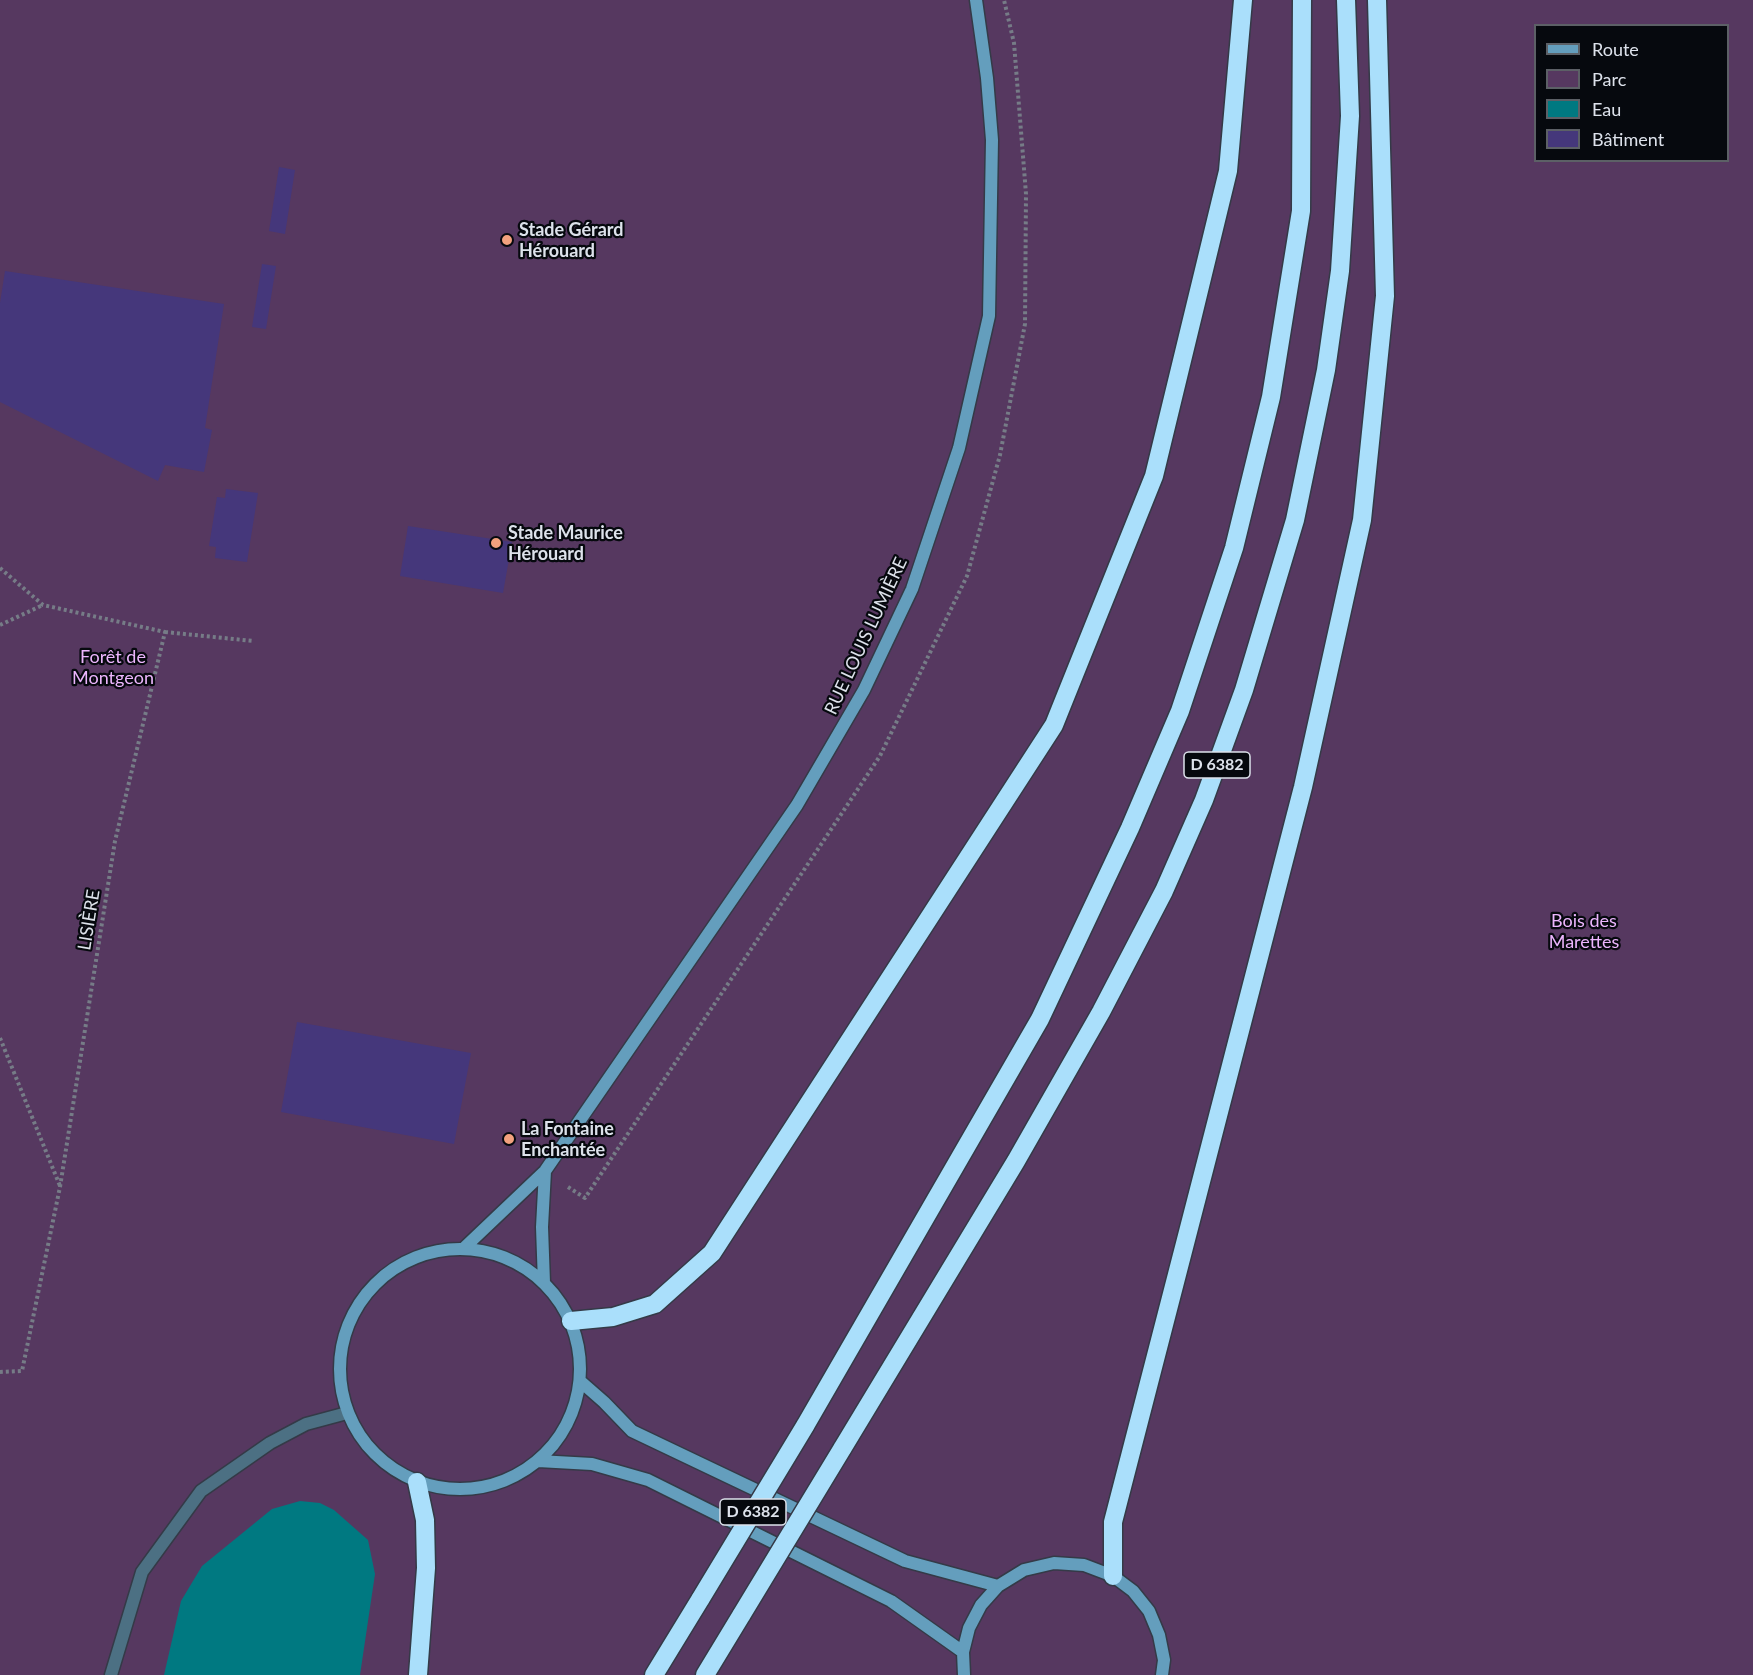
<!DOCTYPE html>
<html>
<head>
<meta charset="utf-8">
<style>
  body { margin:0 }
  #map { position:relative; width:1753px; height:1675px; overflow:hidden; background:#181f2c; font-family:Lato,sans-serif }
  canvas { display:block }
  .legend { position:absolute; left:1534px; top:24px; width:195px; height:138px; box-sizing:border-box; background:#06090e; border:2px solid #5c6066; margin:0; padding:8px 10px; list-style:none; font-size:18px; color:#dde2eb }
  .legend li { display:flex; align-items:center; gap:12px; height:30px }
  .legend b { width:30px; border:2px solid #5c6066 }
</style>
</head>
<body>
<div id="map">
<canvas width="1753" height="1675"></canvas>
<ul class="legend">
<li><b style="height:8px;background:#649ebd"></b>Route</li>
<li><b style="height:16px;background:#563860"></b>Parc</li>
<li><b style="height:16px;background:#007981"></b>Eau</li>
<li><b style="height:16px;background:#45377b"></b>Bâtiment</li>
</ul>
</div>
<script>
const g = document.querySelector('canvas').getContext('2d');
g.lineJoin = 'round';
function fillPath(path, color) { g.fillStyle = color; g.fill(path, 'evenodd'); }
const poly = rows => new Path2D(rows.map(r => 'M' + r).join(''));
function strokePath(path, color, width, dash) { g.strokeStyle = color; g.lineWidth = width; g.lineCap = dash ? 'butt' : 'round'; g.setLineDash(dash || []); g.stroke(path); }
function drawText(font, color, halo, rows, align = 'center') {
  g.font = font + ' Lato,sans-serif'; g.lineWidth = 4.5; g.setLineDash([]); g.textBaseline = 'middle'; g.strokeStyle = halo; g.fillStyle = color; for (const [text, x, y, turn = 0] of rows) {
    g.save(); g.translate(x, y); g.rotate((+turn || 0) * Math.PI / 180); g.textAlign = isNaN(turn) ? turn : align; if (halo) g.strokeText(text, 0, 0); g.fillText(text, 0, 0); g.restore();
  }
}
fillPath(poly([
  [0,0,1753,0,1753,1675,0,1675],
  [1536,26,1728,26,1728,160,1536,160]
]), '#563860');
fillPath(poly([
  [300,1501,320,1503,334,1510,368,1540,375,1574,360,1675,164,1675,181,1601,202,1566,272,1509]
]), '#007981');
fillPath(poly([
  [279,167,295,170,285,234,269,231],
  [262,264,276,266,266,329,252,327],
  [5,271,224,304,205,428,212,430,204,472,165,465,158,481,0,402,0,303],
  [226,489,258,493,247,562,215,558,216,547,209,546,217,497,225,498],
  [408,526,512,542,503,593,400,576],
  [297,1022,471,1053,454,1144,281,1112]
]), '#45377b');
const street = poly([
  [111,1675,142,1572,201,1491,270,1443,306,1424,347,1413]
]);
const secondary = poly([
  [465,1247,545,1171,797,805,864,690,912,589,959,448,989,316,992,140,987,78,976,0],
  '340 1369a120 120 0 1 1 240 0a120 120 0 1 1-240 0Z',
  [544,1283,542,1227,545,1171],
  [580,1381,604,1402,632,1431,905,1561,998,1586],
  [538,1461,592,1464,648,1480,891,1601,963,1652],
  [964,1675,963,1652,969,1628,981,1605,998,1586,1024,1570,1054,1563,1084,1565,1113,1576,1133,1591,1149,1611,1159,1635,1164,1660,1162,1675]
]);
const highway = poly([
  [571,1321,613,1317,655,1304,712,1253,1054,725,1154,476,1228,171,1243,0],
  [805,1426,1040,1019,1130,828,1180,711,1234,548,1271,397,1301,211,1302,0],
  [842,1449,1016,1161,1101,1012,1164,891,1204,800,1244,690,1295,520,1326,370,1340,271,1350,116,1346,0],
  [417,1482,425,1520,426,1568,418,1675],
  [1113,1576,1113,1522,1303,787,1362,520,1385,296,1377,0],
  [654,1675,701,1598],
  [705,1675,742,1614]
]);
strokePath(street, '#343a47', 15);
strokePath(secondary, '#343a47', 15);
strokePath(highway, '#343a47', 21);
strokePath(poly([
  [0,568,43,605,165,632,115,841,60,1187,22,1371,0,1372],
  [0,625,43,605],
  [165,632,253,641],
  [0,1038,60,1186],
  [568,1187,585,1198,880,756,967,576,1000,455,1025,324,1026,194,1014,43,1004,0]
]), '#767c87', 4, [3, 3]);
strokePath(street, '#4c7083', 12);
strokePath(secondary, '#649ebd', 12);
strokePath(highway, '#aadffb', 18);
const highwayBridge = poly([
  [701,1598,805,1426],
  [742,1614,842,1449]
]);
strokePath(highwayBridge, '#343a47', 21, []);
strokePath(highwayBridge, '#aadffb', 18);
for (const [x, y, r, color] of [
  [507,240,6,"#f2a17e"],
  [496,543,6,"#f2a17e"],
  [509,1139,6,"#f2a17e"]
]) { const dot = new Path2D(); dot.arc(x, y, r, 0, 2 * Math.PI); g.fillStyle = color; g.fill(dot); strokePath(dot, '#06090e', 2); }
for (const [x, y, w] of [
  [1217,765,66],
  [753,1512,66]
]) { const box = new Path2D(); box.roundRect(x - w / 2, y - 13, w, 26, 4.5); g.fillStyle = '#06090e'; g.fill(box); strokePath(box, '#dde2eb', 1.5); }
drawText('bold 16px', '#dde2eb', null, [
  ["D 6382",1217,765],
  ["D 6382",753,1512]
]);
drawText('bold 18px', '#dde2eb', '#06090e', [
  ["Stade Gérard",519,230],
  ["Hérouard",519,251],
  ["Stade Maurice",508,533],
  ["Hérouard",508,554],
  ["La Fontaine",521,1129],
  ["Enchantée",521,1150]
], 'left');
drawText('18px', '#dde2eb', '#06090e', [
  ["RUE LOUIS LUMIÈRE",866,636,-65],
  ["LISIÈRE",89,920,-81]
]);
drawText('18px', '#ecb5fd', '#06090e', [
  ["Forêt de",113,657],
  ["Montgeon",113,678],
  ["Bois des",1584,921],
  ["Marettes",1584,942]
]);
</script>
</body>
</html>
